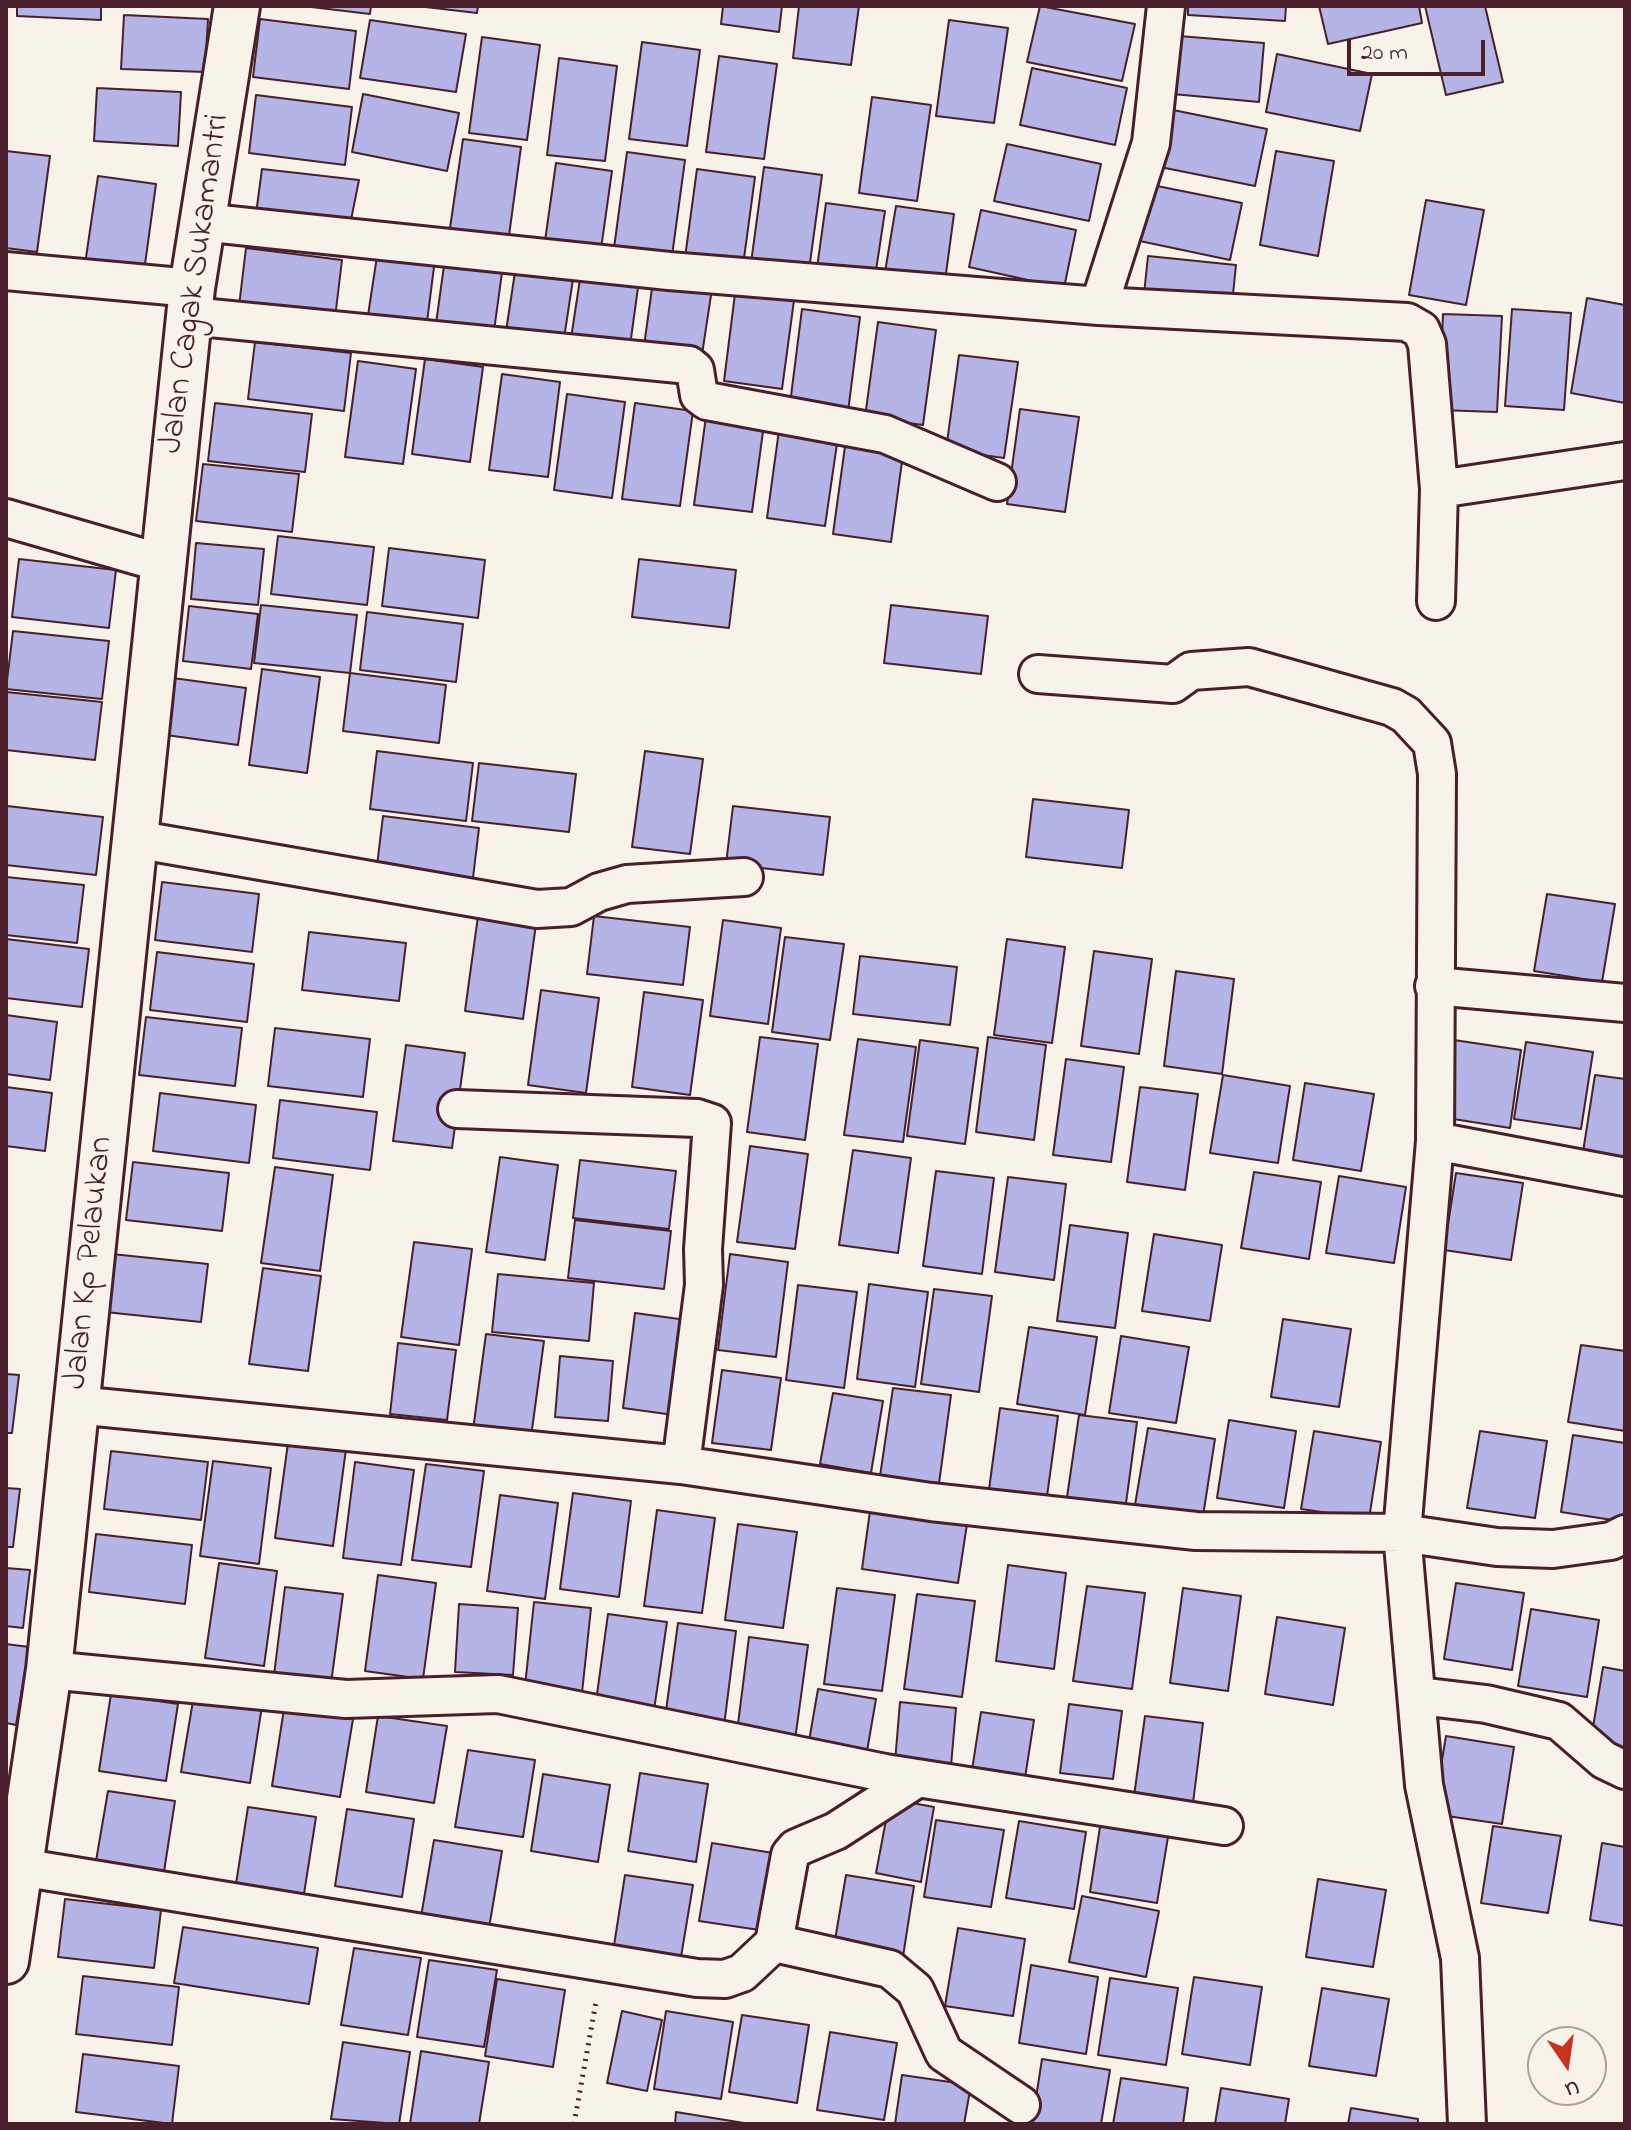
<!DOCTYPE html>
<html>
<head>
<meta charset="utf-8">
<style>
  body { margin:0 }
  #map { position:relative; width:1631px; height:2130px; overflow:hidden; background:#f7f3e8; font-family:"Indie Flower",sans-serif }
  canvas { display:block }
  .frame { position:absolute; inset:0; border:8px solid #4a1f2b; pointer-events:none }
  .north { position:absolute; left:1527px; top:2026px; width:80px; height:80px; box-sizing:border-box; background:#f7f3e8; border:2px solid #b29e9c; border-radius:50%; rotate:167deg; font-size:22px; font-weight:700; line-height:32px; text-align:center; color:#4a1f2b }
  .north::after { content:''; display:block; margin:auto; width:28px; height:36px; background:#c8321e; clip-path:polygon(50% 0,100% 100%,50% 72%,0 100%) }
  .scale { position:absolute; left:1347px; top:40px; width:138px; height:36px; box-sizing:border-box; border:4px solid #4a1f2b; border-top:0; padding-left:10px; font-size:24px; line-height:28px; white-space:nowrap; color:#4a1f2b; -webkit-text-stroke:6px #f7f3e8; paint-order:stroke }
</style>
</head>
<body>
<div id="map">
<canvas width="1631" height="2130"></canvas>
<div class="frame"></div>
<div class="north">U</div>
<div class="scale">20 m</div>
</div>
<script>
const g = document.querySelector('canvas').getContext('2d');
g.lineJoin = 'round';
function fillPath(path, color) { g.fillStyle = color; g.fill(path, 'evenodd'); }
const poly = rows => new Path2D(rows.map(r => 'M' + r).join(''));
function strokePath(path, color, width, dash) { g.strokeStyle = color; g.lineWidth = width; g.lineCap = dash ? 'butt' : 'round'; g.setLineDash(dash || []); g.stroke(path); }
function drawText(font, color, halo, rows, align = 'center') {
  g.font = font + ' "Indie Flower",sans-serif'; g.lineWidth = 6; g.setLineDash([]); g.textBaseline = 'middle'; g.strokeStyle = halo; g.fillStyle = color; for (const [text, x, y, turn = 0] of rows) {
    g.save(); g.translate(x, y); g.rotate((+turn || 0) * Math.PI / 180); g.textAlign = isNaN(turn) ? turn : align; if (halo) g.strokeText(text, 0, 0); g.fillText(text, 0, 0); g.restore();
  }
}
const building = poly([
  [17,6,101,6,101,20,17,16,17,6],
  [303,6,371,6,370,14,303,6],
  [417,6,478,6,477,13,417,6],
  [723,6,782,6,779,32,721,24,723,6],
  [799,6,859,6,851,65,793,58,799,6],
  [1040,6,1135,24,1122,81,1027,62,1040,6],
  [1188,6,1286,6,1285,21,1188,15,1188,6],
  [1319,6,1419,6,1422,23,1328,44,1319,6],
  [1425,6,1485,6,1503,82,1446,95,1425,6],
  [124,15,208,19,205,72,121,69,124,15],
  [260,19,356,31,349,89,253,77,260,19],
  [370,20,466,34,456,92,360,78,370,20],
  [949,20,1008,28,994,123,936,116,949,20],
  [1167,35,1264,43,1259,102,1162,93,1167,35],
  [482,37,540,45,527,140,469,133,482,37],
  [642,42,700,50,687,146,629,139,642,42],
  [1277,54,1372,74,1360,131,1266,112,1277,54],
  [719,56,777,64,764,159,706,152,719,56],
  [559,58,617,66,605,161,547,155,559,58],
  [1032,68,1127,88,1115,145,1020,125,1032,68],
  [97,88,181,92,178,146,94,141,97,88],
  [363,94,459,113,447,171,352,152,363,94],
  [256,95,352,107,345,165,249,153,256,95],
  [872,97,931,105,917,201,859,193,872,97],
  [1173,110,1267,129,1255,186,1160,167,1173,110],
  [463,139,521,147,508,243,449,235,463,139],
  [1007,144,1101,164,1089,221,994,201,1007,144],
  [6,151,50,156,37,252,6,248,6,151],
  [1276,151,1334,161,1318,256,1260,245,1276,151],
  [627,152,685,160,672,256,614,248,627,152],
  [556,163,612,171,601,249,545,241,556,163],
  [764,167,822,175,809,270,751,263,764,167],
  [262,169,359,180,350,225,256,214,262,169],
  [697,169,755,177,742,273,684,265,697,169],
  [98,176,156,184,143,279,84,271,98,176],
  [1147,184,1242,203,1230,260,1135,240,1147,184],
  [1426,200,1484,210,1466,305,1409,295,1426,200],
  [826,203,885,211,875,277,817,268,826,203],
  [896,206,954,214,945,281,885,272,896,206],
  [981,210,1076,230,1064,288,969,267,981,210],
  [379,243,436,251,426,330,367,322,379,243],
  [246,248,342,260,335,318,239,306,246,248],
  [446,251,504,258,493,338,435,331,446,251],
  [1148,256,1236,265,1232,304,1144,294,1148,256],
  [517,259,575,266,563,345,505,338,517,259],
  [582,266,640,273,629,353,570,345,582,266],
  [654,274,713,282,701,361,643,353,654,274],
  [736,286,795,293,782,389,724,381,736,286],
  [1587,298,1625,305,1625,403,1571,393,1587,298],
  [802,309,860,317,848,412,790,404,802,309],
  [1512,309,1571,313,1564,410,1505,406,1512,309],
  [1443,314,1502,316,1497,412,1439,410,1443,314],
  [878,322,936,330,923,425,865,417,878,322],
  [255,342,351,353,344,411,248,399,255,342],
  [959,355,1018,362,1004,458,946,450,959,355],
  [425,359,483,367,470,462,412,454,425,359],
  [358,361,416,369,403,464,345,457,358,361],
  [502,374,560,382,548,477,489,470,502,374],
  [567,394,625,402,612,498,554,490,567,394],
  [215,403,312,414,305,472,208,461,215,403],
  [635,403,693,411,680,506,622,499,635,403],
  [707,409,765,417,752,512,694,505,707,409],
  [1020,409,1079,417,1065,512,1007,504,1020,409],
  [780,423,839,430,825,526,767,518,780,423],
  [846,439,904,447,891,542,833,534,846,439],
  [203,464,299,474,292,532,196,521,203,464],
  [278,536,374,547,367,605,271,594,278,536],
  [196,543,264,549,258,605,191,599,196,543],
  [389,548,485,560,478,618,382,606,389,548],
  [19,559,116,570,109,628,12,617,19,559],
  [639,559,736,570,729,628,632,617,639,559],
  [261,605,357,615,350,673,254,663,261,605],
  [891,605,988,616,981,674,884,663,891,605],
  [189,606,258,614,251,669,183,661,189,606],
  [367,612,463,624,456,682,360,670,367,612],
  [13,631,109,641,102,699,6,689,13,631],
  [262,669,320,677,307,773,249,765,262,669],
  [350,673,446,685,439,743,343,731,350,673],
  [173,678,246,688,238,745,166,735,173,678],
  [6,692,102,702,95,760,6,750,6,692],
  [377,751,473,763,466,821,370,809,377,751],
  [645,751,703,759,690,854,632,847,645,751],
  [479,763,576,774,569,832,472,821,479,763],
  [1033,799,1129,810,1122,868,1026,857,1033,799],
  [7,806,103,817,96,875,6,865,7,806],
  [733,806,830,817,823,875,726,864,733,806],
  [383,816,479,828,472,886,376,874,383,816],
  [6,877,84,885,77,943,6,935,6,877],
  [162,882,259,894,252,952,155,940,162,882],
  [1547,894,1615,904,1602,982,1534,971,1547,894],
  [478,916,536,924,523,1019,465,1011,478,916],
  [594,916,690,927,683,985,587,974,594,916],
  [723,920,781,928,768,1024,710,1016,723,920],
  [309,932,406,943,399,1001,302,990,309,932],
  [785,937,844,944,830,1040,772,1032,785,937],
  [6,939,89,949,82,1007,6,998,6,939],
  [1007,939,1065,947,1052,1043,994,1035,1007,939],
  [1094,951,1152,959,1139,1054,1081,1046,1094,951],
  [157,952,254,964,247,1022,150,1010,157,952],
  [860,956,957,967,950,1025,853,1014,860,956],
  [1176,971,1234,979,1222,1074,1164,1066,1176,971],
  [541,990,599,998,586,1093,528,1085,541,990],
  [644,992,703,1000,690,1095,632,1087,644,992],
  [6,1015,57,1022,50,1080,6,1074,6,1015],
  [146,1017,242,1028,235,1086,139,1075,146,1017],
  [275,1028,370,1039,363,1097,268,1086,275,1028],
  [760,1037,818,1044,805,1140,747,1132,760,1037],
  [988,1037,1046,1045,1034,1140,976,1132,988,1037],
  [858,1039,916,1047,903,1142,844,1135,858,1039],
  [920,1040,978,1048,965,1144,907,1136,920,1040],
  [1454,1040,1521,1050,1510,1128,1441,1117,1454,1040],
  [1526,1042,1593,1052,1581,1129,1514,1119,1526,1042],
  [406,1045,465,1053,452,1148,393,1141,406,1045],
  [1066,1059,1124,1067,1111,1162,1053,1155,1066,1059],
  [1223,1075,1290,1086,1278,1163,1210,1153,1223,1075],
  [1595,1075,1625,1079,1625,1159,1583,1152,1595,1075],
  [1305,1083,1374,1094,1361,1171,1293,1160,1305,1083],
  [6,1087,52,1093,45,1151,6,1146,6,1087],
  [1140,1087,1198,1094,1185,1190,1127,1182,1140,1087],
  [160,1093,256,1105,249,1163,153,1151,160,1093],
  [280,1100,377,1112,370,1170,273,1158,280,1100],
  [750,1146,808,1154,795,1249,737,1242,750,1146],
  [853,1150,911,1158,898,1253,839,1245,853,1150],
  [500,1157,558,1165,545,1260,486,1252,500,1157],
  [580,1160,676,1171,669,1229,573,1218,580,1160],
  [133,1162,229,1173,222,1231,126,1220,133,1162],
  [275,1167,333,1175,320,1271,261,1263,275,1167],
  [936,1171,994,1178,982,1274,923,1266,936,1171],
  [1254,1172,1321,1182,1309,1259,1241,1248,1254,1172],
  [1456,1173,1523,1183,1511,1260,1444,1250,1456,1173],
  [1339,1176,1406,1187,1394,1263,1326,1253,1339,1176],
  [1008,1177,1066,1184,1054,1280,995,1272,1008,1177],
  [575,1220,671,1231,664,1289,568,1278,575,1220],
  [1070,1225,1128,1233,1115,1328,1057,1321,1070,1225],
  [1154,1234,1222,1245,1210,1321,1142,1311,1154,1234],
  [414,1242,472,1249,459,1345,401,1337,414,1242],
  [112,1254,208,1264,201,1322,105,1312,112,1254],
  [730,1254,788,1262,776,1357,718,1350,730,1254],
  [263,1268,321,1276,308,1371,249,1364,263,1268],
  [498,1274,594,1283,589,1341,492,1332,498,1274],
  [869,1284,928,1292,915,1387,857,1379,869,1284],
  [798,1285,857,1292,844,1388,786,1380,798,1285],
  [934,1289,992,1296,979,1392,921,1384,934,1289],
  [635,1313,694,1321,681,1416,623,1408,635,1313],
  [1283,1319,1351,1329,1339,1407,1271,1397,1283,1319],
  [1029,1327,1097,1337,1085,1415,1017,1404,1029,1327],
  [486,1334,544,1341,531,1437,473,1430,486,1334],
  [1121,1336,1189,1347,1176,1423,1109,1413,1121,1336],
  [398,1343,456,1350,447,1420,390,1414,398,1343],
  [1581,1345,1625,1351,1625,1431,1568,1422,1581,1345],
  [560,1356,613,1361,608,1421,555,1417,560,1356],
  [722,1370,781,1378,771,1450,712,1443,722,1370],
  [6,1374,19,1375,12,1433,6,1433,6,1374],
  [893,1388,951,1395,938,1491,879,1483,893,1388],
  [833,1393,883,1401,871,1473,820,1464,833,1393],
  [1000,1408,1058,1416,1045,1511,987,1504,1000,1408],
  [1079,1415,1137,1422,1124,1518,1065,1511,1079,1415],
  [1229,1420,1296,1431,1284,1508,1217,1498,1229,1420],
  [1148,1428,1215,1439,1203,1516,1135,1505,1148,1428],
  [1314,1431,1381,1442,1369,1519,1301,1509,1314,1431],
  [1480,1431,1547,1441,1535,1518,1467,1508,1480,1431],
  [1573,1435,1625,1443,1625,1522,1561,1512,1573,1435],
  [288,1443,346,1449,333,1546,275,1538,288,1443],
  [111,1451,208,1462,201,1520,104,1509,111,1451],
  [213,1461,271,1468,259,1564,200,1556,213,1461],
  [355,1462,414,1470,401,1565,343,1558,355,1462],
  [426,1464,484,1471,471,1567,412,1560,426,1464],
  [6,1488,20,1489,13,1547,6,1547,6,1488],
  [573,1493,631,1501,619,1597,560,1589,573,1493],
  [500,1495,558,1503,545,1599,487,1591,500,1495],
  [657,1510,715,1518,702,1613,644,1606,657,1510],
  [870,1511,967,1524,958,1583,862,1569,870,1511],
  [738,1524,797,1532,783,1628,725,1620,738,1524],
  [96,1534,192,1545,185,1604,89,1592,96,1534],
  [219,1563,277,1571,264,1666,205,1658,219,1563],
  [1008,1565,1066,1573,1054,1669,996,1661,1008,1565],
  [6,1568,30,1570,23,1628,6,1626,6,1568],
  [378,1575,436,1583,423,1679,365,1671,378,1575],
  [1456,1583,1524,1593,1512,1670,1444,1659,1456,1583],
  [1087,1586,1145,1593,1132,1689,1073,1681,1087,1586],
  [285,1587,343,1594,330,1691,273,1683,285,1587],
  [837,1588,895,1595,882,1691,824,1684,837,1588],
  [1183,1588,1241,1596,1228,1691,1170,1683,1183,1588],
  [917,1594,975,1601,962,1697,904,1689,917,1594],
  [534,1602,591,1608,582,1693,525,1686,534,1602],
  [459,1604,518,1608,513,1675,455,1672,459,1604],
  [1531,1609,1599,1620,1587,1697,1518,1686,1531,1609],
  [608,1614,667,1622,653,1717,595,1709,608,1614],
  [1277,1617,1345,1628,1333,1705,1265,1694,1277,1617],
  [678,1623,736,1631,724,1726,665,1718,678,1623],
  [749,1637,808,1645,795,1740,737,1732,749,1637],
  [6,1644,29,1647,16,1725,6,1723,6,1644],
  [1603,1667,1625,1671,1625,1750,1590,1745,1603,1667],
  [818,1689,876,1699,866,1757,808,1747,818,1689],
  [111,1694,178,1704,166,1781,99,1771,111,1694],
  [194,1695,262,1706,250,1783,181,1772,194,1695],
  [900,1702,956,1708,951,1766,895,1762,900,1702],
  [1069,1704,1122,1711,1113,1779,1060,1773,1069,1704],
  [284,1709,353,1719,340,1797,272,1786,284,1709],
  [981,1712,1034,1720,1025,1778,972,1770,981,1712],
  [378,1716,447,1726,434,1803,366,1792,378,1716],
  [1145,1716,1203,1723,1191,1819,1132,1811,1145,1716],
  [1446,1736,1514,1747,1502,1824,1433,1814,1446,1736],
  [468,1750,535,1760,523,1837,455,1827,468,1750],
  [640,1773,708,1784,696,1862,628,1851,640,1773],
  [543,1774,610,1785,598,1862,531,1851,543,1774],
  [108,1791,175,1801,163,1878,95,1867,108,1791],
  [890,1799,934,1807,921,1882,876,1873,890,1799],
  [248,1807,316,1817,304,1894,236,1884,248,1807],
  [347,1809,414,1819,402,1897,335,1886,347,1809],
  [1102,1814,1170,1825,1157,1903,1090,1892,1102,1814],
  [936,1820,1004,1830,991,1907,924,1897,936,1820],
  [1019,1821,1086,1832,1074,1909,1006,1898,1019,1821],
  [1493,1826,1561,1836,1548,1913,1481,1903,1493,1826],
  [434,1840,502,1851,489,1928,421,1917,434,1840],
  [712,1843,779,1854,766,1931,699,1921,712,1843],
  [1602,1843,1625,1847,1625,1926,1590,1920,1602,1843],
  [625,1875,693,1885,680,1963,613,1952,625,1875],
  [846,1875,914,1886,902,1963,833,1952,846,1875],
  [1318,1879,1386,1890,1373,1967,1306,1957,1318,1879],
  [1082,1896,1159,1911,1146,1977,1069,1962,1082,1896],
  [65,1899,161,1910,154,1968,58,1957,65,1899],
  [183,1927,318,1948,309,2004,174,1983,183,1927],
  [958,1928,1025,1939,1013,2016,945,2006,958,1928],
  [354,1948,421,1958,408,2035,341,2025,354,1948],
  [429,1960,497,1970,484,2047,417,2037,429,1960],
  [1031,1965,1098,1977,1086,2054,1019,2043,1031,1965],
  [83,1976,179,1987,172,2045,76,2034,83,1976],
  [1194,1977,1262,1987,1250,2065,1182,2054,1194,1977],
  [1110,1978,1178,1988,1166,2065,1098,2055,1110,1978],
  [497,1979,565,1990,553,2067,485,2056,497,1979],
  [1322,1988,1389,1999,1376,2076,1309,2066,1322,1988],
  [622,2011,662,2020,647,2091,607,2083,622,2011],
  [666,2011,733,2022,721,2099,654,2089,666,2011],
  [742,2015,809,2025,797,2103,729,2092,742,2015],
  [830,2032,897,2043,884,2120,817,2110,830,2032],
  [343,2042,410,2052,399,2124,331,2119,343,2042],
  [421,2051,489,2062,479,2124,410,2124,421,2051],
  [83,2054,179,2066,172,2124,76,2112,83,2054],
  [1042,2059,1110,2070,1101,2124,1032,2124,1042,2059],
  [902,2075,971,2085,964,2124,895,2124,902,2075],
  [1121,2078,1188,2088,1183,2124,1113,2124,1121,2078],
  [1221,2088,1289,2099,1285,2124,1215,2124,1221,2088],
  [1351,2108,1418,2119,1418,2124,1348,2124,1351,2108],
  [676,2112,744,2123,744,2124,675,2124,676,2112]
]);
fillPath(building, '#b5b4e6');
strokePath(building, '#4a1f2b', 2);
const minor = poly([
  [201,222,669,271,1099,306,1407,322,1421,330,1427,344,1439,489,1436,601],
  [6,271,192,288],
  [1099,306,1151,143,1166,6],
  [190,316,689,365,695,370,699,395,707,401,885,434,997,482],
  [1439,489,1625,461],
  [6,518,162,563],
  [1038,674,1173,684,1191,671,1249,667,1392,707,1406,715,1432,743,1437,774,1435,1141,1625,1177],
  [134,839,537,909,571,907,599,892,627,884,744,877],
  [1434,986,1625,1003],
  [457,1109,697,1118,712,1123,703,1249,704,1285,681,1465],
  [1435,1141,1402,1533,1424,1785,1460,1958,1467,2124],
  [76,1405,681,1465,931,1502,1196,1531,1402,1533,1497,1547,1553,1549,1611,1541,1625,1534],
  [49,1670,346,1699,498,1694,885,1773,1224,1826],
  [1419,1696,1486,1704,1559,1721,1604,1760,1625,1770],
  [20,1867,697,1978,725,1979,742,1973,774,1943,790,1855,796,1848,836,1831,918,1778],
  [774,1943,890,1969,915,1990,944,2053,1021,2105]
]);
const tertiary = poly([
  [6,1961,49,1670,192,288,237,6]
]);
strokePath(minor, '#4a1f2b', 42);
strokePath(tertiary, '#4a1f2b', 50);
strokePath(poly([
  [574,2124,596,2002]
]), '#4a1f2b', 5, [2, 6]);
strokePath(minor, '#f7f3e8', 36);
strokePath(tertiary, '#f7f3e8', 44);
drawText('34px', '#4a1f2b', '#f7f3e8', [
  ["Jalan Cagak Sukamantri",197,284,-82],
  ["Jalan Kp Pelaukan",91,1263,-84]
]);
</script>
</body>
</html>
